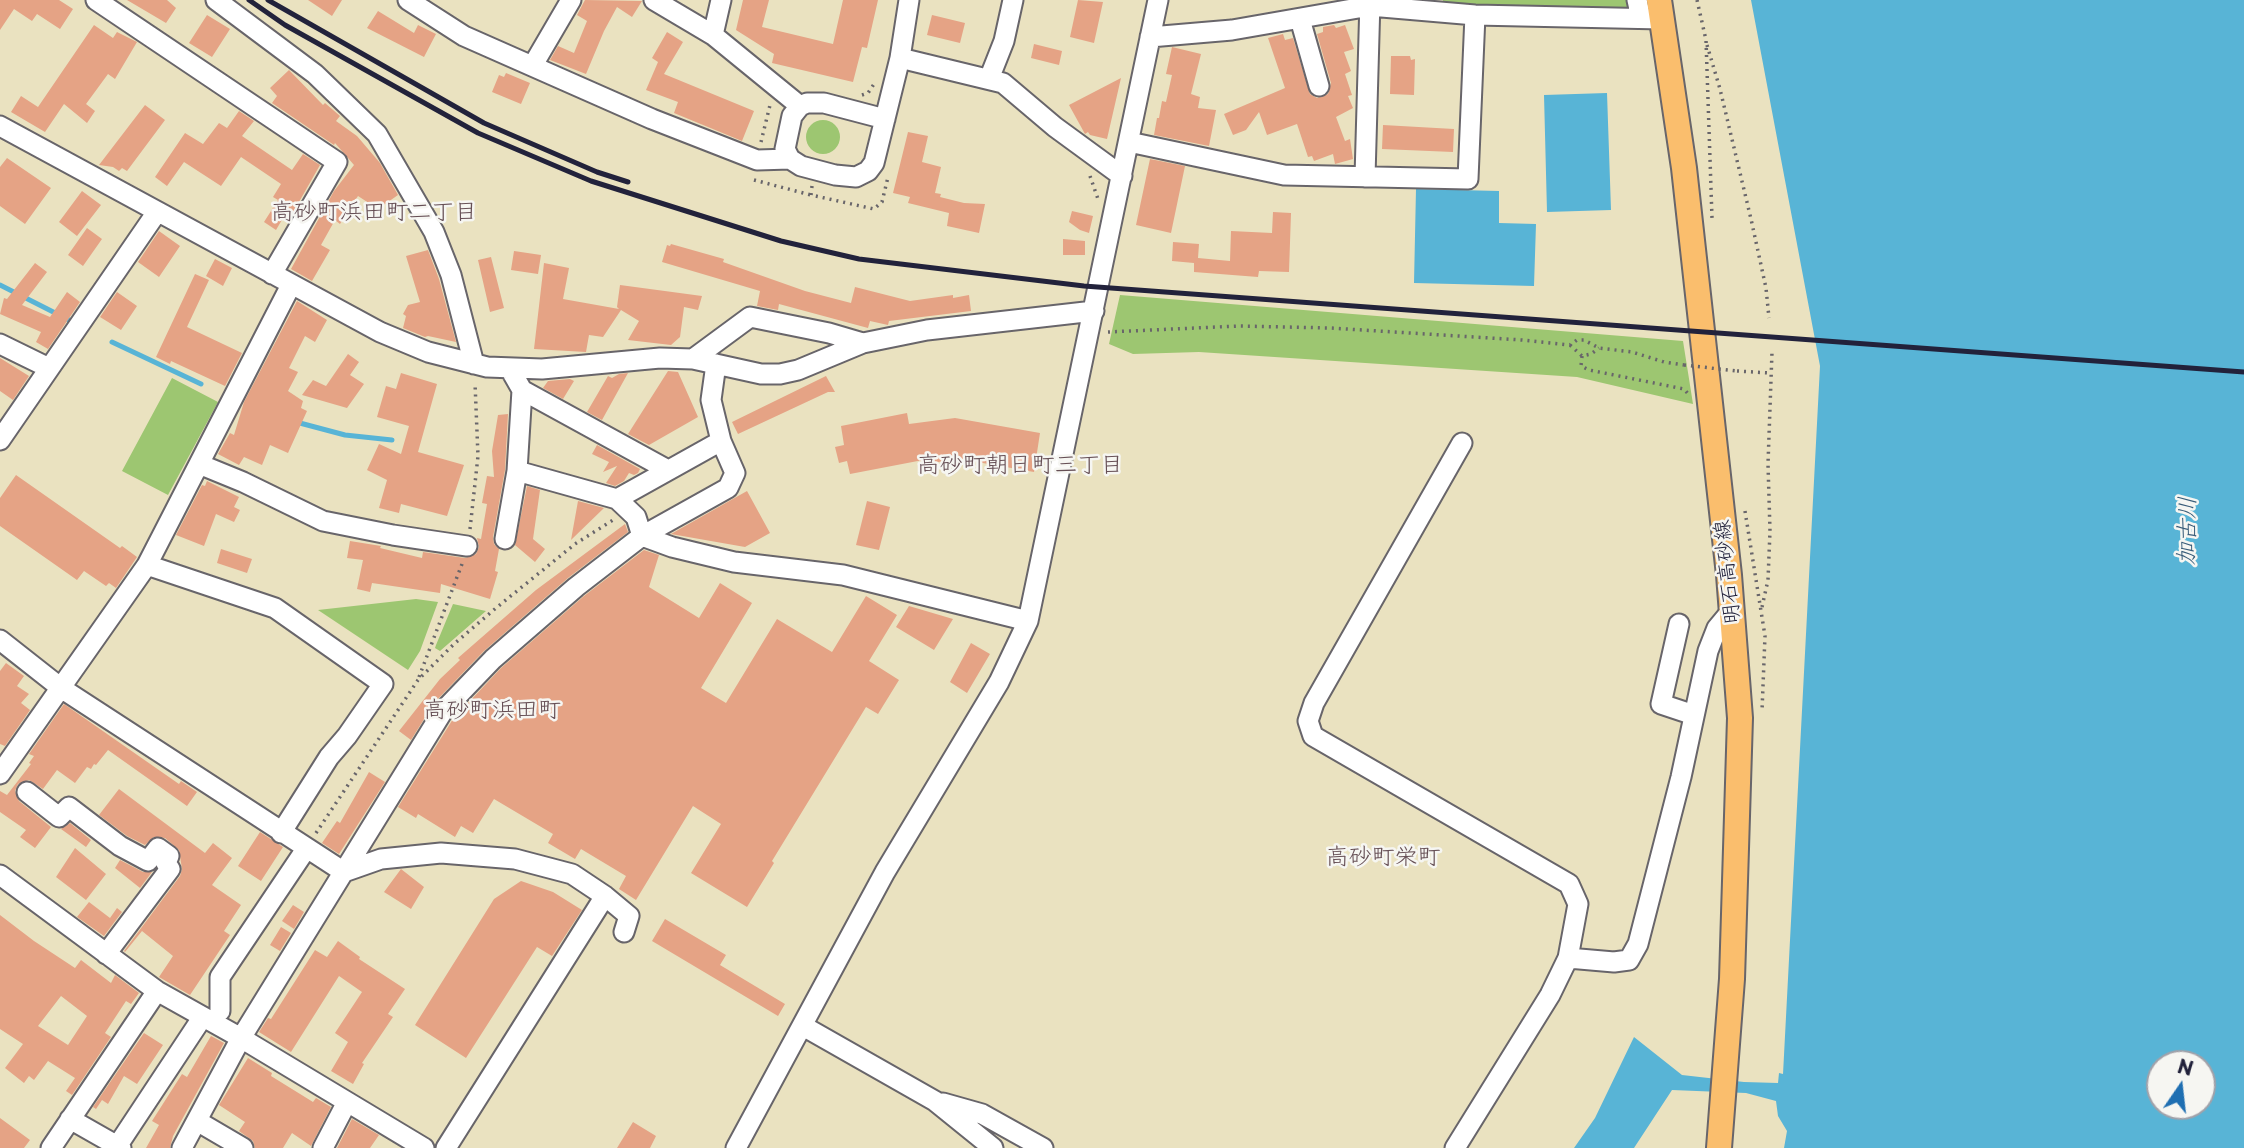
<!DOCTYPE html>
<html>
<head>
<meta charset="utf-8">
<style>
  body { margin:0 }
  #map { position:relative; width:2244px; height:1148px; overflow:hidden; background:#eae2c0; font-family:"Playpen Sans",sans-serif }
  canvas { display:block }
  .north { position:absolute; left:2146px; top:1050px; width:70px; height:70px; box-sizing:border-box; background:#f6f6f2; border:2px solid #a1a1a9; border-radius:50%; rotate:14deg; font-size:19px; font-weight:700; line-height:28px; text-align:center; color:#22223b }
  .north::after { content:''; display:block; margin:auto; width:24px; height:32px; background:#1f6fb2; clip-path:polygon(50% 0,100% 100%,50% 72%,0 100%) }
</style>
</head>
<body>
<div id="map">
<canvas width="2244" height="1148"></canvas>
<div class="north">N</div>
</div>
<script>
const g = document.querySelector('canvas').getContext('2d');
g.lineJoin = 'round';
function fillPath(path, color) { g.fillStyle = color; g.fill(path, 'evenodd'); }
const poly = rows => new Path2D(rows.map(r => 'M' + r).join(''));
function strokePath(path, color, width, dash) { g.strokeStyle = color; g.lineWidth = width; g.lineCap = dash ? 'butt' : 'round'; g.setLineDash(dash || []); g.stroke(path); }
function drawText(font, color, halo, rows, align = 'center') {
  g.font = font + ' "Playpen Sans","Klee One",sans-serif'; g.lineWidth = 5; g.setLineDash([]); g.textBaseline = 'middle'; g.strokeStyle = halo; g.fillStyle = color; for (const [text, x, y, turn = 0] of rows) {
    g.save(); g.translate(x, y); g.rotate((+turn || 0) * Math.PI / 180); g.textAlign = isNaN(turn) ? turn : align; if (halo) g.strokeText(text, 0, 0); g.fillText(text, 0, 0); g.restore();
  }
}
fillPath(poly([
  [1443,0,1632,0,1629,14,1442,7],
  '806 137a17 17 0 1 1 34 0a17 17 0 1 1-34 0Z',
  [1120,295,1683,341,1693,404,1577,377,1199,352,1133,354,1109,344],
  [172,378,218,402,168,495,122,471],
  [416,599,438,602,420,651,408,670,318,610],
  [453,604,486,611,440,651,435,648,436,645]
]), '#9dc671');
fillPath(poly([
  [1751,0,2244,0,2244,1148,1784,1148,1787,1131,1778,1116,1776,1101,1746,1093,1672,1090,1634,1148,1574,1148,1595,1118,1634,1037,1682,1075,1744,1082,1778,1083,1779,1073,1783,1074,1820,366],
  [2160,1064,2202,1064,2202,1106,2160,1106],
  [1607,93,1611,210,1547,212,1544,95],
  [1416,189,1499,191,1499,223,1536,224,1534,286,1414,283]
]), '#58b4d6');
strokePath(poly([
  [0,285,73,322],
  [112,342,201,384],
  [296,422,345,435,392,440]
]), '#58b4d6', 5);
fillPath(poly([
  [0,0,59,0,73,9,60,29,37,14,32,21,14,9,0,30],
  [127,0,167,0,176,8,166,23],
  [308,0,342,0,332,16],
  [585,0,642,1,632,17,617,7,604,31,586,74,550,60,558,46,574,53,587,21,577,15],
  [743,0,769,0,762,27,833,44,843,0,878,0,867,48,862,47,853,82,772,63,774,54,736,30],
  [1078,0,1103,2,1094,43,1070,37],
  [378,11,414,33,418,25,436,34,424,57,367,28],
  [207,15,230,29,212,57,189,43],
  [932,15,965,23,960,43,927,35],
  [94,25,113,38,117,32,137,42,115,79,108,74,86,104,95,111,87,123,64,104,45,132,11,112,21,96,38,107],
  [1334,25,1336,28,1345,25,1354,49,1344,52,1351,71,1345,74,1352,95,1348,96,1353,108,1336,117,1345,141,1350,139,1353,159,1335,164,1333,154,1314,161,1312,156,1308,157,1297,124,1267,135,1259,112,1246,130,1233,135,1224,114,1285,88,1268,38,1283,34,1285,40,1293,38,1310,94,1317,98,1328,94,1331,83,1317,34,1323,32,1323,27],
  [667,32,683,42,664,74,754,111,742,141,674,113,678,102,646,90,658,62,652,58],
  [1034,44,1062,51,1059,65,1031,58],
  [1172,47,1201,54,1191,94,1200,97,1198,108,1216,110,1209,146,1154,135,1157,118,1159,118,1162,101,1166,102,1172,75,1166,74],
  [1391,56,1410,56,1411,60,1415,59,1414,95,1390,94],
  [289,70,323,105,325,103,340,116,336,121,357,136,380,163,398,195,378,209,358,196,340,224,335,220,321,245,330,250,312,281,291,269,334,191,354,165,335,143,334,145,272,103,277,96,270,88],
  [506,73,530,83,521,104,492,92,499,75,504,77],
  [1121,78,1107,139,1090,135,1088,132,1085,134,1069,105],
  [145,105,165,120,127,171,122,168,119,171,113,167,99,165],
  [239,111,254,121,242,136,292,170,303,154,320,165,291,216,286,213,276,230,264,222,278,200,273,197,281,184,241,157,221,186,184,162,167,186,155,177,185,133,203,144,219,123,227,128],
  [1383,125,1454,129,1453,152,1382,149],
  [908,132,928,136,922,162,941,167,935,193,941,194,940,197,964,203,985,204,979,233,947,226,949,213,908,203,910,197,893,193],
  [7,158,51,188,25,224,0,206,0,167],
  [1150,159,1185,166,1171,233,1136,225],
  [82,191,101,205,77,236,59,222],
  [1072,211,1093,216,1089,233,1080,230,1069,222],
  [1273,212,1291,213,1289,272,1259,271,1258,277,1194,272,1194,263,1172,261,1173,242,1199,244,1198,258,1230,261,1231,231,1272,233],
  [87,228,102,239,83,266,68,255],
  [159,231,180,246,159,277,138,262],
  [1063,239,1085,241,1085,255,1063,255],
  [671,244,724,259,723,262,805,291,851,303,855,287,910,301,953,295,953,298,969,295,971,311,889,321,888,325,870,321,868,328,779,304,778,310,757,306,760,291,662,262,667,245,670,246],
  [428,250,439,279,456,342,428,336,425,337,403,328,406,316,403,314,408,305,420,302,406,256],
  [514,251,541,255,538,274,511,270],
  [491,257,504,308,490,312,478,260],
  [215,259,232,268,223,286,206,276],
  [35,263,47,272,22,305,50,317,67,292,80,302,48,349,36,342,41,332,0,314,4,298,7,299],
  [544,263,569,268,563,299,619,309,617,307,620,285,702,296,698,310,684,307,680,337,671,345,628,340,639,321,621,310,603,337,589,335,586,352,534,349],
  [195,274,209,280,187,327,242,353,225,386,171,361,170,364,156,357],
  [117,292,137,306,121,330,100,317],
  [297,301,327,320,315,342,305,336,289,368,298,372,288,391,303,401,301,408,307,411,288,453,270,445,262,465,244,457,239,465,218,454,230,433,234,435,244,402],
  [348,354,359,362,350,375,364,384,347,408,302,395,313,380,326,386],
  [0,358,29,376,13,400,0,391],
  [668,371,678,372,698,417,649,445,628,434],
  [401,373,437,384,418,452,464,465,447,516,401,504,399,513,379,508,387,480,367,470,379,444,401,454,409,426,377,417,386,386,396,389],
  [628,373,602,420,587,412,608,376,612,378,619,374],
  [826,376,835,392,828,392,738,434,732,422],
  [570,379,574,381,563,399,543,388,548,381],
  [907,413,909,424,955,418,1040,433,1034,472,960,459,924,464,923,460,850,474,847,461,839,463,835,447,844,445,841,426],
  [508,414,505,470,493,537,494,544,499,549,495,571,498,572,490,599,441,584,440,593,372,583,370,592,357,589,363,560,347,558,350,541,381,546,380,548,422,558,423,552,465,558,476,554,479,547,477,538,481,539,487,504,482,503,487,476,494,477,492,451,498,415],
  [597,445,640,469,638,473,634,475,629,473,624,481,615,486,606,483,617,466,603,472,609,462,592,454],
  [16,475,120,548,122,546,137,557,116,588,109,583,106,586,84,571,77,580,0,526,0,498],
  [207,481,239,497,234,507,240,510,234,522,216,514,204,546,176,535,202,485,205,486],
  [527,486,540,490,533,539,545,549,535,562,515,545],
  [747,491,770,533,745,547,671,534],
  [578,501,604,508,571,540],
  [867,501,890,507,879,550,856,545],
  [625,524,628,532,568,578,484,651,434,703,411,740,399,731,440,679,460,660,458,658,536,590],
  [221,549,252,559,247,573,217,563],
  [644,550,659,555,649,587,699,618,720,583,752,603,701,688,726,703,777,619,832,652,866,596,897,615,869,661,899,680,878,714,866,707,772,861,774,863,747,907,691,873,721,824,693,806,636,900,619,889,626,876,581,849,575,859,548,843,553,834,494,799,473,833,461,826,455,837,418,814,416,818,398,807,453,719,501,668,584,596],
  [909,606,953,619,934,650,896,627],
  [971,643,990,654,967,693,950,682],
  [6,663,24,676,17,686,29,694,21,703,30,710,5,746,0,744,0,671],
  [64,704,179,784,181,781,197,792,187,806,108,750,96,765,94,764,91,769,87,767,75,783,57,770,43,789,29,780,18,784,15,791,19,801,51,827,35,848,20,837,26,830,0,812,0,791,7,795,31,764,29,763,34,756,29,754],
  [369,772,385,782,339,854,322,843,337,821,340,823],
  [119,789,205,853,213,843,232,858,212,885,241,905,224,931,230,935,190,995,159,977,173,956,142,931,125,952,124,951,180,876,182,869,179,850,165,838,154,837,145,845,127,836,99,815],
  [70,823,91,840,86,847,61,829],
  [260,832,283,847,261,881,238,866],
  [75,848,106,874,86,900,56,877],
  [120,860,143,872,152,872,140,888,115,868],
  [401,869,424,887,411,909,384,892],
  [521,881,553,892,582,910,552,956,537,947,466,1058,415,1025,494,899],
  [89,902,110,918,117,908,122,912,104,936,77,917],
  [293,905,304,912,294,929,282,921],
  [0,915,34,941,75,968,81,960,111,983,115,975,139,993,131,1004,126,1001,105,1033,111,1037,72,1095,66,1091,75,1078,48,1061,34,1080,29,1076,24,1083,5,1068,23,1044,0,1029],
  [61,996,87,1016,68,1045,38,1026],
  [665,919,726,955,720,965,785,1004,778,1016,652,941],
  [281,927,291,933,280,951,270,945],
  [338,941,360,957,359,959,405,989,388,1014,393,1017,362,1063,364,1064,353,1084,331,1071,348,1042,335,1033,362,992,339,976,291,1052,259,1032,268,1018,271,1019,315,950,327,957],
  [144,1033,163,1045,137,1084,124,1076,108,1104,102,1100,96,1109,93,1107],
  [211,1036,224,1043,173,1136,170,1148,146,1148,159,1125,152,1121,182,1074,187,1077],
  [248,1058,272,1073,271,1076,313,1102,316,1098,331,1107,311,1146,292,1133,283,1148,255,1148,253,1141,239,1131,245,1122,219,1105],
  [0,1118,30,1140,24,1148,0,1148],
  [352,1119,379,1135,370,1148,337,1148],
  [633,1122,656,1136,650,1148,617,1148]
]), '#e5a385');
const minor = poly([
  [96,0,337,162,272,274],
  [216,0,315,74,377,134,434,232,451,275,474,364],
  [408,0,464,36,652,119,757,160,790,159],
  [654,0,713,35,800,106],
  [1637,0,1641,18],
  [1300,19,1319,86],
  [713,35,721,0],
  [1150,37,1232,30,1370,6,1475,15,1662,19],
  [900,58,1003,83,1055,127,1122,176],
  [533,65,571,0],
  [989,79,1004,41,1013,0],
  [885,119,824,103,807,103,800,106,792,116,785,149,790,159,801,166,835,175,856,177,868,171,874,163,900,58,909,0],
  [0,126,380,332,428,352,487,367,542,369,660,358,693,359,761,374,780,374,798,370,863,343,927,330,1094,311],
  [1129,142,1284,175,1468,179,1475,15],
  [1365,177,1370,0],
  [0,344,49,368],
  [693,359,750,317,829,333,863,343],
  [510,369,522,390,668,470],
  [0,440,157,212],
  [199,464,243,482,323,521,393,535,467,546],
  [517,471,617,499,636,517,642,536,672,547,734,562,843,575,1028,621],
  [617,499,721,441],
  [505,539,517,471,522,390],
  [147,565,275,608,383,684,347,736,329,757,281,833],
  [1679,624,1661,704,1694,715],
  [0,640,61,688,344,872,381,859,441,853,515,859,572,874,605,896,629,916,624,932],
  [0,774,147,565,291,285],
  [27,792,59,817,69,807,120,846,148,861,158,848,169,856,166,863,170,869,106,954],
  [0,875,157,991,241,1038,424,1148],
  [1568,958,1614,962,1629,960,1638,944,1681,777,1708,651,1717,628,1732,610],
  [220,1011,220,977,306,849],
  [803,1026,935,1101,993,1148],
  [943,1103,982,1114,1043,1148],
  [70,1119,121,1148],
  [197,1121,243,1148],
  [51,1148,157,991],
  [116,1148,202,1018],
  [182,1148,241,1038,443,711,493,659,576,587,642,536,728,488,735,473,721,441,711,400,716,364],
  [323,1148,347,1102],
  [446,1148,605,896],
  [736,1148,885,872,999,682,1028,621,1158,0],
  [1455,1148,1550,995,1568,958,1578,904,1569,884,1313,736,1308,721,1314,703,1462,443]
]);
const major = poly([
  [1659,0,1684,168,1729,575,1740,718,1732,979,1719,1148]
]);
strokePath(minor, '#68656a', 23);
strokePath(major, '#68656a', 28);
strokePath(poly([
  [1697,0,1706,40,1712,218],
  [1707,45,1720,89,1751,219,1766,288,1769,318],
  [862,95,868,93,874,84],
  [761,142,770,105],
  [1090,176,1098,199],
  [754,180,811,195],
  [812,186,811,195,874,209,882,202,888,177],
  [1108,332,1239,326,1330,328,1522,340,1570,345,1577,340,1584,340,1599,348,1632,352,1664,362,1684,365],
  [1570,345,1582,356,1591,354,1599,348],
  [1582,356,1581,366,1589,370,1684,389,1689,395],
  [1737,371,1770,373],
  [1745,511,1765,636,1762,711],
  [470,529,478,456,475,383],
  [1762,607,1768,580,1770,531,1768,464,1772,352],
  [419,677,462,564],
  [316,833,418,680,454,644,496,608,575,544,613,520]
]), '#68656a', 3.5, [2, 5]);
strokePath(minor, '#fff', 19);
strokePath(major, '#fabe6d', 24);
strokePath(poly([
  [249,0,285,25,478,133,591,181,781,241,859,259,1084,286,2244,372],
  [268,0,484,123,597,172,628,182]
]), '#22223b', 5);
strokePath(poly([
  [1684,365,1737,371]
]), '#68656a', 3.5, [2, 5]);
drawText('21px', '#22223b', '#f6f6f2', [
  ["明石高砂線",1728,572,-96]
]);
drawText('23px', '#664f55', '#f6f6f2', [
  ["高砂町浜田町二丁目",374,213],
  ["高砂町朝日町三丁目",1020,466],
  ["高砂町浜田町",492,711],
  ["高砂町栄町",1383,858]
]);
drawText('italic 23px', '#385c79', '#f6f6f2', [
  ["加古川",2188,531,-89]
]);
</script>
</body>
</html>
